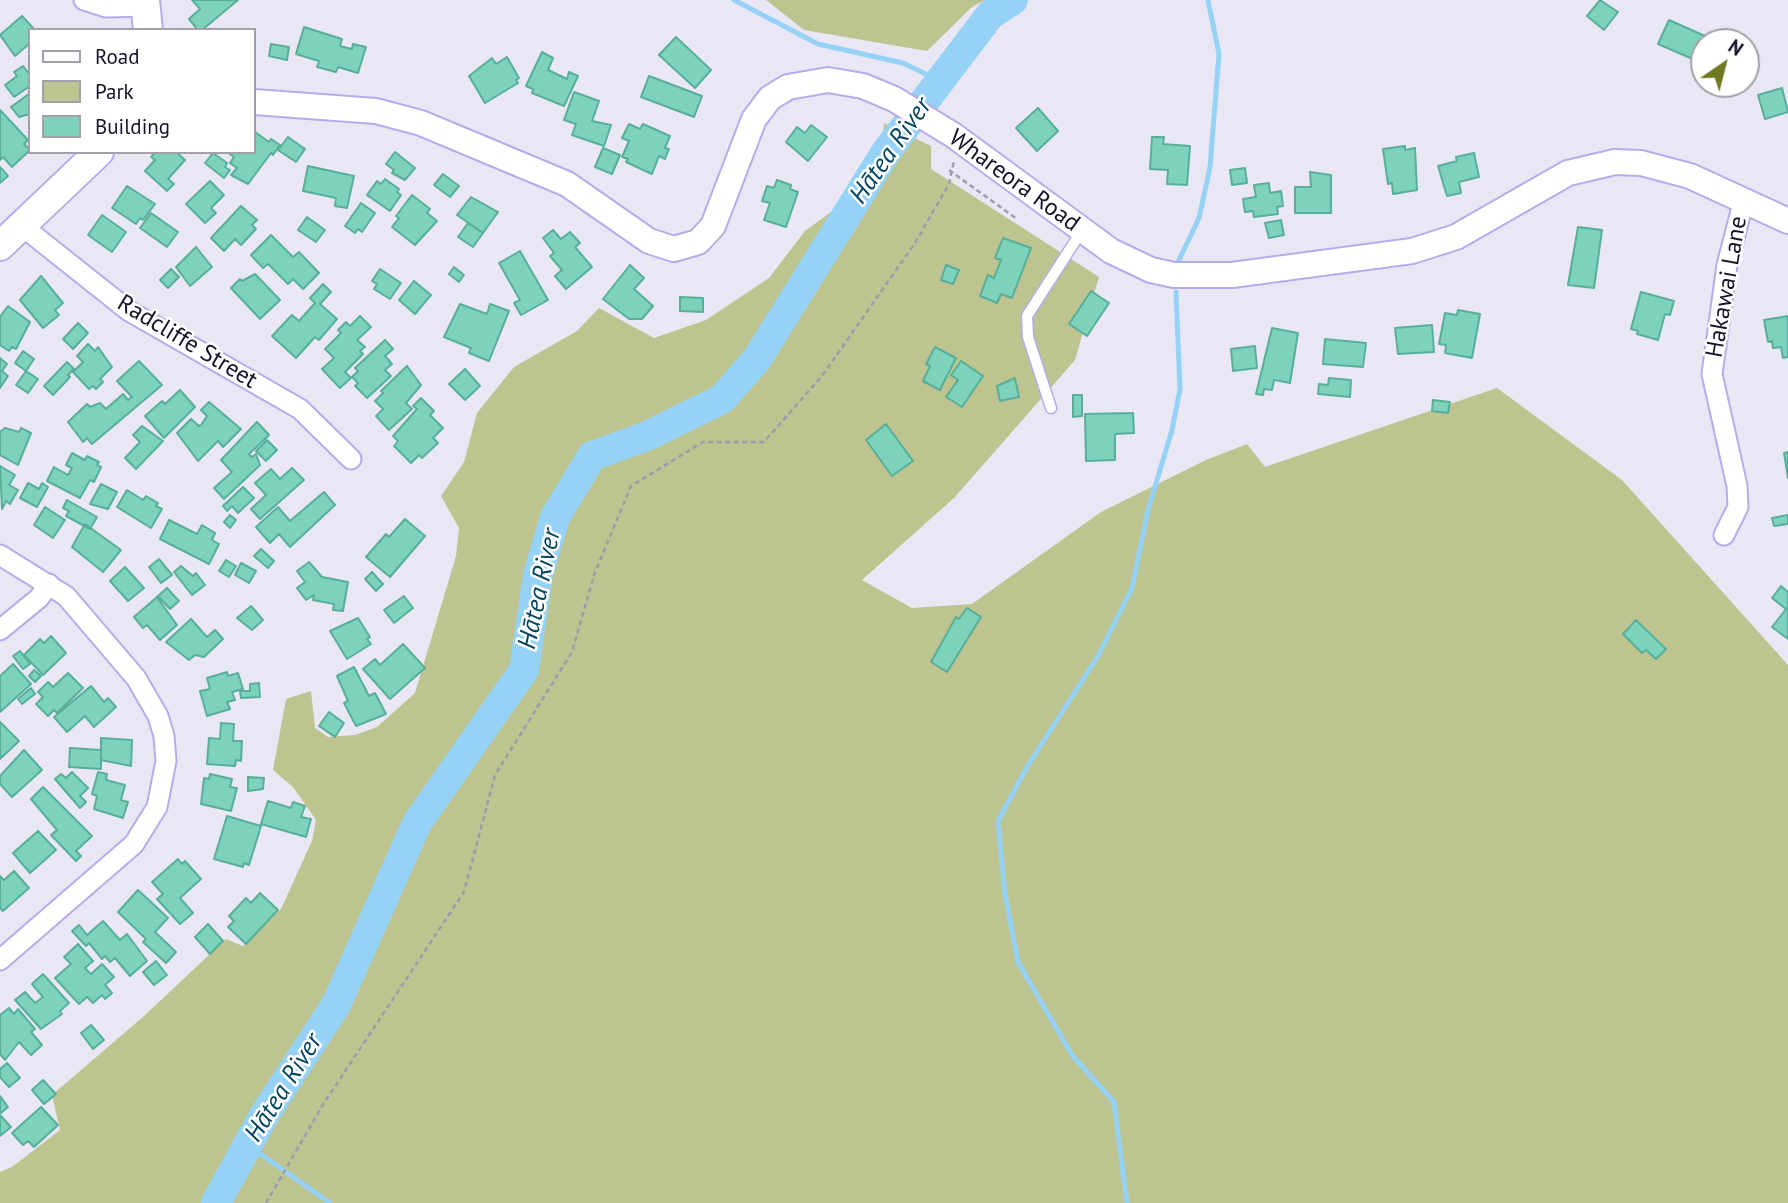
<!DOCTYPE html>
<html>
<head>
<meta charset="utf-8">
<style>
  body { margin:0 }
  #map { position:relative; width:1788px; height:1203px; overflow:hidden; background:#eae7f5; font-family:"PT Sans",sans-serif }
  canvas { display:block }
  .legend { position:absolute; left:28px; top:28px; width:228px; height:126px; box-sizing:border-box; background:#fff; border:2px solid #a3a0a9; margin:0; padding:9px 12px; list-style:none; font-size:21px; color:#181129 }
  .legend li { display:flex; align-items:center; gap:14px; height:35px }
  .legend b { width:35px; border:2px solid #a3a0a9 }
  .north { position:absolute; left:1690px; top:28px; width:70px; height:70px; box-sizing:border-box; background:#fff; border:2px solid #a3a0a9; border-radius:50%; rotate:35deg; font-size:19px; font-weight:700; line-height:28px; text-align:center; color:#181129 }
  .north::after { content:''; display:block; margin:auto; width:24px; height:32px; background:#727923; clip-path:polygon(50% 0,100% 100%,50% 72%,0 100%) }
</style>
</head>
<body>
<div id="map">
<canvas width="1788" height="1203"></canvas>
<ul class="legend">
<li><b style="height:9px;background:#fff"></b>Road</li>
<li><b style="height:19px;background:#bdc48f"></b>Park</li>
<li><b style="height:19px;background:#7cd2bb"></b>Building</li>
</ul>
<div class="north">N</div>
</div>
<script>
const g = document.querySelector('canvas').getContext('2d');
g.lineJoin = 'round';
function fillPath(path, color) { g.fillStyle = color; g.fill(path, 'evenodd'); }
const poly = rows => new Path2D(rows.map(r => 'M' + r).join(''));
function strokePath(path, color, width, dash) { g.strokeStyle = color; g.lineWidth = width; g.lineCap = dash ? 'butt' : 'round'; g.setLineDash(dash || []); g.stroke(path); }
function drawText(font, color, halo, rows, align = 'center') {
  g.font = font + ' "PT Sans",sans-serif'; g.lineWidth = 5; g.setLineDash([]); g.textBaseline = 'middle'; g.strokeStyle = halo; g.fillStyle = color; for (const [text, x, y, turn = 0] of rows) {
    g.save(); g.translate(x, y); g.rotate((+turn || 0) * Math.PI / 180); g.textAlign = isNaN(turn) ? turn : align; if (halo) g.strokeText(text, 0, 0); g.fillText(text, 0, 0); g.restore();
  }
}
fillPath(poly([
  [766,0,985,0,972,7,927,51,804,30],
  [884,123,931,146,931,169,1099,277,1075,360,954,498,862,580,912,608,972,604,1101,512,1206,460,1247,444,1265,467,1497,388,1622,480,1788,665,1788,1203,0,1203,0,1172,12,1167,60,1130,52,1095,144,1016,226,939,243,946,281,909,312,841,316,820,293,787,273,770,286,699,311,691,315,728,328,737,355,735,377,727,415,693,456,556,459,528,441,496,464,462,477,413,514,367,577,331,599,308,654,338,706,320,769,278,805,231,835,209,883,135]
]), '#bdc48f');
strokePath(poly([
  [734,0,818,44,903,63,940,81],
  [1178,262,1199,218,1210,167,1219,54,1208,0],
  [248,1145,330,1203],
  [1127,1203,1114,1102,1072,1055,1018,962,1005,894,998,821,1027,767,1098,656,1132,588,1148,510,1172,430,1180,389,1176,292]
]), '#95d2f5', 5);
strokePath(poly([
  [216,1203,263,1117,336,1005,417,823,524,670,538,575,555,517,592,456,647,436,722,399,757,359,886,152,990,15,1013,0]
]), '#95d2f5', 30);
const building = poly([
  [192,0,238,0,202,30,198,30,189,19,200,9,192,0],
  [1600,0,1618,12,1604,30,1587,16,1600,0],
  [22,16,34,29,30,30,30,43,15,56,0,35,22,16],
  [1669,20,1714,40,1704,42,1704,64,1658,44,1669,20],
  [304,27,342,39,340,46,352,49,353,44,366,47,358,73,338,67,336,72,317,67,319,61,296,54,304,27],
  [676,37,711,70,695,88,659,55,676,37],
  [271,44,289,47,287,60,269,56,271,44],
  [542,52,553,58,548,70,567,79,569,72,578,76,564,106,532,93,533,89,526,86,542,52],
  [507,57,519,78,516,80,518,83,485,103,469,76,492,58,496,64,507,57],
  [23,66,30,75,30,86,14,97,5,85,17,76,14,72,23,66],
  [649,76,702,96,694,117,641,97,649,76],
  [1782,88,1788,112,1765,119,1758,95,1782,88],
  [574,92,599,101,592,121,611,125,604,146,572,135,576,124,564,120,574,92],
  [30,93,30,114,19,117,11,107,30,93],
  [1038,108,1058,131,1037,151,1016,128,1038,108],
  [0,110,28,140,24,144,30,150,12,167,3,157,0,160,0,110],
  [629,124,640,129,643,124,670,136,665,148,669,149,665,159,659,156,652,174,626,162,628,159,622,157,629,141,622,138,629,124],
  [811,125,827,137,808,161,786,142,797,127,805,133,811,125],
  [255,132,269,142,271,139,280,145,273,155,271,153,248,184,231,175,237,168,230,163,234,157,227,152,254,152,255,132],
  [288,137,305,149,296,162,278,150,288,137],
  [1152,137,1164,137,1163,144,1190,146,1187,185,1167,184,1168,170,1150,169,1152,137],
  [1405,146,1405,150,1415,148,1417,190,1393,194,1392,183,1388,184,1383,149,1405,146],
  [603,148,620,155,612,174,595,167,603,148],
  [155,152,176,152,185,160,168,179,174,184,167,191,145,171,155,160,151,157,155,152],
  [395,152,415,168,405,180,392,173,394,170,386,164,395,152],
  [213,153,227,163,225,167,230,170,224,178,205,163,213,153],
  [1474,153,1479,177,1459,182,1461,193,1447,196,1438,166,1457,161,1456,157,1474,153],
  [308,166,354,176,347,208,335,206,336,198,303,191,308,166],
  [0,167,8,176,0,183,0,167],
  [1245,168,1247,183,1232,185,1230,170,1245,168],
  [1310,172,1331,175,1331,213,1295,213,1295,187,1311,187,1310,172],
  [443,174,459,186,450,197,434,185,443,174],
  [385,179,399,189,397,192,401,195,390,211,367,195,377,181,381,184,385,179],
  [777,180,791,185,790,189,798,192,786,227,764,220,770,203,762,201,767,186,774,188,777,180],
  [210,181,224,195,211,208,216,213,205,223,186,204,210,181],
  [1269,183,1270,193,1281,191,1283,206,1277,207,1278,214,1254,217,1253,211,1245,212,1243,199,1256,197,1254,185,1269,183],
  [127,186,155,204,143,220,140,218,136,224,112,208,127,186],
  [412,195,430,209,427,213,437,221,415,245,392,227,399,218,396,216,412,195],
  [471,197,498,212,483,233,457,215,471,197],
  [361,203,375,213,362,232,358,229,355,233,345,226,361,203],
  [241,206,257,220,252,225,256,229,241,245,235,239,224,251,211,238,241,206],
  [151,213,178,232,167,247,140,228,151,213],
  [102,215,126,232,112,252,88,235,102,215],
  [307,217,325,230,316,242,298,230,307,217],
  [1281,220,1284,235,1269,238,1265,223,1281,220],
  [468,223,483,233,473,247,458,237,468,223],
  [1578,227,1602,230,1594,288,1568,285,1578,227],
  [553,230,561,239,570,232,580,243,575,247,592,267,566,289,555,276,562,270,550,256,554,253,543,238,553,230],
  [271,235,293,257,299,252,319,273,303,289,293,279,288,284,268,264,263,268,251,255,271,235],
  [1003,238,1031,248,1012,298,1001,294,997,303,980,296,988,275,994,278,1001,260,995,258,1003,238],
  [196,247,212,267,190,286,176,267,196,247],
  [520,251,548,300,521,315,514,303,520,300,499,263,520,251],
  [630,265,644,278,634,289,653,306,642,319,629,319,603,299,630,265],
  [946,265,959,270,953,284,941,280,946,265],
  [454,267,464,275,459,282,449,274,454,267],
  [171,269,179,277,168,288,160,280,171,269],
  [380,269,401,283,390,299,374,289,377,284,372,281,380,269],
  [255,274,280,300,260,319,231,288,240,279,242,281,255,274],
  [41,276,63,303,55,310,59,315,43,328,20,300,41,276],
  [414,281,431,295,415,314,399,300,414,281],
  [323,284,331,292,320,304,337,319,319,340,315,337,296,358,272,336,292,315,299,321,315,303,310,298,323,284],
  [1091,291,1109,303,1087,336,1069,324,1091,291],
  [1641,292,1674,301,1670,315,1665,314,1658,340,1637,334,1638,331,1631,329,1641,292],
  [680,297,703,298,703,312,680,311,680,297],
  [460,304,487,314,490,304,509,311,489,361,469,353,471,348,444,337,460,304],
  [8,306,30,322,16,349,12,347,9,351,0,345,0,317,8,306],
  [1458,310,1480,314,1472,358,1445,353,1446,345,1439,344,1445,313,1457,315,1458,310],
  [360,316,371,327,357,340,365,347,360,351,363,354,345,372,351,378,340,388,322,369,334,358,325,349,341,333,338,330,346,322,350,326,360,316],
  [1788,316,1788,357,1783,358,1781,347,1773,348,1772,341,1768,342,1764,320,1788,316],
  [78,323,88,333,73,349,63,339,78,323],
  [1432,325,1434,352,1398,354,1395,328,1432,325],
  [1272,328,1298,333,1290,383,1274,380,1272,390,1264,389,1263,395,1256,394,1272,328],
  [1325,339,1366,343,1363,367,1323,364,1325,339],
  [385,340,393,349,385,356,392,364,385,370,391,376,367,398,355,386,358,383,352,377,358,371,355,368,385,340],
  [88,344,95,351,98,347,112,367,100,379,103,382,96,389,93,386,89,389,73,372,83,362,77,356,88,344],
  [1255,346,1257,368,1233,371,1231,349,1255,346],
  [935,347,956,358,940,390,923,381,930,366,926,364,935,347],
  [23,351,34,359,26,371,15,363,23,351],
  [0,358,7,364,2,371,8,376,0,388,0,358],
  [139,361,162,385,92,444,87,438,83,442,68,422,87,404,90,407,100,403,106,409,123,394,128,400,132,397,117,381,139,361],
  [961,361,983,376,962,407,946,397,958,380,951,375,961,361],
  [67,362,74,369,68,375,70,377,53,395,44,386,67,362],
  [407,366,421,385,406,403,412,409,389,430,376,416,383,409,375,401,383,393,381,391,407,366],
  [465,369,480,386,465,400,449,384,465,369],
  [26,371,38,379,28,393,16,385,26,371],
  [1015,378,1019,397,1000,401,997,386,1015,378],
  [1329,378,1351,380,1350,397,1318,394,1319,384,1328,385,1329,378],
  [180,390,195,407,164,438,145,416,162,401,165,404,180,390],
  [1073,395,1082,395,1082,416,1073,417,1073,395],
  [421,398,434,411,430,415,443,428,433,438,438,443,422,458,419,455,411,463,394,446,398,441,393,436,417,409,413,406,421,398],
  [1433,400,1450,402,1448,413,1432,411,1433,400],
  [209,402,241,429,223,447,218,441,198,461,177,433,191,419,199,426,201,425,207,416,201,410,209,402],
  [1133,413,1134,433,1115,434,1115,460,1086,461,1085,414,1133,413],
  [257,422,269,435,249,454,252,457,256,454,260,465,224,499,214,488,232,472,221,460,257,422],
  [886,424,913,461,892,476,866,440,886,424],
  [142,426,163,441,136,469,125,458,140,442,133,435,142,426],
  [5,428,19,432,21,428,31,433,18,465,0,455,0,432,5,428],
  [267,440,277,450,266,461,256,451,267,440],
  [1788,452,1788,478,1784,453,1788,452],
  [72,453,85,460,87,456,99,462,97,465,101,467,94,482,90,480,80,498,47,481,54,467,68,475,72,468,66,465,72,453],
  [0,466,15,475,9,485,18,490,10,504,6,501,2,509,0,466],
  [292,468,304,480,260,519,251,509,266,495,255,483,271,469,280,479,292,468],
  [28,483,39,489,42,483,48,487,37,507,20,498,28,483],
  [101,484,117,492,108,509,90,504,101,484],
  [243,487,254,498,238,513,232,506,227,511,223,506,243,487],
  [127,490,143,500,146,496,158,503,156,506,162,509,151,528,117,507,127,490],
  [324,492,335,505,290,547,279,534,270,543,256,527,278,507,290,521,324,492],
  [67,500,97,517,90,529,66,516,69,511,63,508,67,500],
  [45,507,65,520,53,538,34,525,45,507],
  [230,515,236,520,230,528,224,522,230,515],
  [1788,515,1788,524,1774,526,1772,518,1788,515],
  [405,519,425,536,390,577,366,557,386,534,389,537,405,519],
  [169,520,197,534,202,525,215,533,212,540,219,544,209,564,160,539,169,520],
  [85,524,121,550,103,572,72,547,85,524],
  [261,549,274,561,268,568,254,556,261,549],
  [159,559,172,575,161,583,149,567,159,559],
  [226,560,236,566,229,577,219,571,226,560],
  [309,562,322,577,348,582,343,611,333,610,334,604,313,600,314,595,306,600,297,588,305,582,297,571,309,562],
  [241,563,256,571,249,583,235,575,241,563],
  [181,566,193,576,196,573,205,585,192,595,174,572,181,566],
  [125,567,144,588,128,601,110,581,125,567],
  [372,572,383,584,376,591,365,579,372,572],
  [1781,586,1788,592,1788,639,1772,627,1786,609,1772,598,1781,586],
  [167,588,179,601,170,609,158,596,167,588],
  [404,596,413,608,394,623,384,610,404,596],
  [157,597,177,625,160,640,147,625,143,628,134,617,157,597],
  [251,606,263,620,252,630,237,618,251,606],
  [967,608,981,617,947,672,931,662,956,617,959,619,967,608],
  [358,618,370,637,367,639,371,644,347,659,330,631,358,618],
  [191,619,207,637,215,630,223,639,204,657,195,655,189,660,166,642,191,619],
  [1636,620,1666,649,1656,659,1646,650,1642,653,1623,634,1636,620],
  [51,636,66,653,43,675,24,655,40,639,44,643,51,636],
  [403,644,425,668,390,699,363,669,375,659,380,665,403,644],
  [20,651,30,664,23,669,13,656,20,651],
  [13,664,31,684,0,712,0,676,13,664],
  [354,667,369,696,375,693,386,714,356,726,344,703,348,701,337,676,354,667],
  [34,670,41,676,35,682,29,676,34,670],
  [227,672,228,676,238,673,243,689,232,692,235,700,227,702,230,709,207,716,200,691,210,689,207,678,227,672],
  [68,673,83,688,57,713,54,710,48,716,36,704,43,697,38,692,48,682,53,687,68,673],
  [259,683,260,697,241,698,240,691,250,691,250,684,259,683],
  [91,686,104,702,108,698,116,707,94,727,85,716,67,732,54,717,91,686],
  [31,688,35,694,22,704,18,699,31,688],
  [329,712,344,723,335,737,319,726,329,712],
  [0,722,19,741,0,759,0,722],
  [221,723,234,724,233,741,242,741,241,761,236,760,235,766,207,764,209,738,220,739,221,723],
  [101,738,132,740,131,766,101,760,101,738],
  [70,748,101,750,101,769,69,767,70,748],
  [24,750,42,770,12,797,0,784,0,776,24,750],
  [72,772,88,788,80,796,86,802,80,808,55,779,61,774,66,778,72,772],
  [98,772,107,774,106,780,125,785,121,800,128,802,123,818,94,809,97,796,92,794,98,772],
  [210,774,232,779,230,787,237,788,231,811,201,804,204,778,209,779,210,774],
  [248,777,264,778,263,789,248,791,248,777],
  [43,787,92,836,76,851,81,856,76,861,51,835,57,830,31,799,43,787],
  [268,801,291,808,293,802,305,806,301,817,311,819,306,837,261,824,268,801],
  [227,816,261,826,249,865,244,863,243,867,214,859,227,816],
  [38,831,56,850,30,873,13,853,38,831],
  [178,859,182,864,185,861,201,879,180,898,193,913,180,924,157,899,163,894,152,882,178,859],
  [14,871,29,888,3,911,0,908,0,876,4,880,14,871],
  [138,890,168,918,155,932,176,952,166,963,143,942,146,939,118,912,138,890],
  [260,893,278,910,246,944,228,927,234,921,229,916,246,898,251,903,260,893],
  [103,921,120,940,127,934,147,961,130,976,115,958,110,962,105,956,102,959,89,943,86,946,72,931,79,925,87,935,103,921],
  [208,924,223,941,210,954,195,937,208,924],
  [78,944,93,961,85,968,91,974,102,964,114,977,105,985,112,993,105,999,102,995,93,1003,87,997,79,1004,55,978,71,964,64,957,78,944],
  [156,961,167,975,154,985,143,972,156,961],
  [43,974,69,1003,60,1011,62,1014,41,1029,15,1000,25,992,35,1003,43,997,32,984,43,974],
  [9,1008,14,1014,18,1009,35,1029,31,1032,42,1045,31,1055,19,1042,5,1060,0,1054,0,1015,9,1008],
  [91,1025,104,1040,93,1049,81,1033,91,1025],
  [7,1063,20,1078,9,1087,0,1077,0,1069,7,1063],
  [43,1080,56,1094,44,1104,32,1090,43,1080],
  [0,1096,8,1107,1,1113,0,1112,0,1096],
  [41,1107,58,1125,34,1147,28,1141,23,1145,12,1133,41,1107],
  [0,1115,11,1127,0,1136,0,1115]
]);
fillPath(building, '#7cd2bb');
strokePath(building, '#58af99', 2);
const service = poly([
  [1051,408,1028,337,1027,316,1081,232]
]);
const minor = poly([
  [84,0,106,7,145,6],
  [22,226,129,311,300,409,351,459],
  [1724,535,1738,507,1737,486,1712,374,1727,265,1744,200],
  [0,555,66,596,136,678,158,716,164,736,166,761,157,807,134,844,0,960],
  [0,630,39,598,49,584]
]);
const tertiary = poly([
  [254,102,376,111,421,123,567,184,649,241,674,249,698,242,713,226,754,119,770,98,788,87,828,80,863,86,894,99,953,135,1111,251,1151,270,1174,275,1232,275,1412,251,1456,237,1568,173,1615,162,1641,163,1690,176,1788,221]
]);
const secondary = poly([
  [145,0,148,30],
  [0,246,99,152]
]);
strokePath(service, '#b9abeb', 13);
strokePath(minor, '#b9abeb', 23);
strokePath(tertiary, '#b9abeb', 28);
strokePath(secondary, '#b9abeb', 32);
strokePath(poly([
  [949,170,1017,219],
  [266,1203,324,1103,464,892,495,775,572,652,594,575,631,486,703,442,764,442,822,376,915,243,949,184,954,161]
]), '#9f9bad', 2.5, [5, 3.5]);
strokePath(service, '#fff', 10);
strokePath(minor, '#fff', 19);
strokePath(tertiary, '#fff', 24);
strokePath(secondary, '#fff', 28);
drawText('24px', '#181129', '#fff', [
  ["Whareora Road",1014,181,36],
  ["Hakawai Lane",1727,287,-80],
  ["Radcliffe Street",187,342,31]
]);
drawText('italic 26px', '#004460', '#fff', [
  ["Hātea River",891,151,-55],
  ["Hātea River",540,589,-78],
  ["Hātea River",284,1088,-58]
]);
</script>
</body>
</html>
